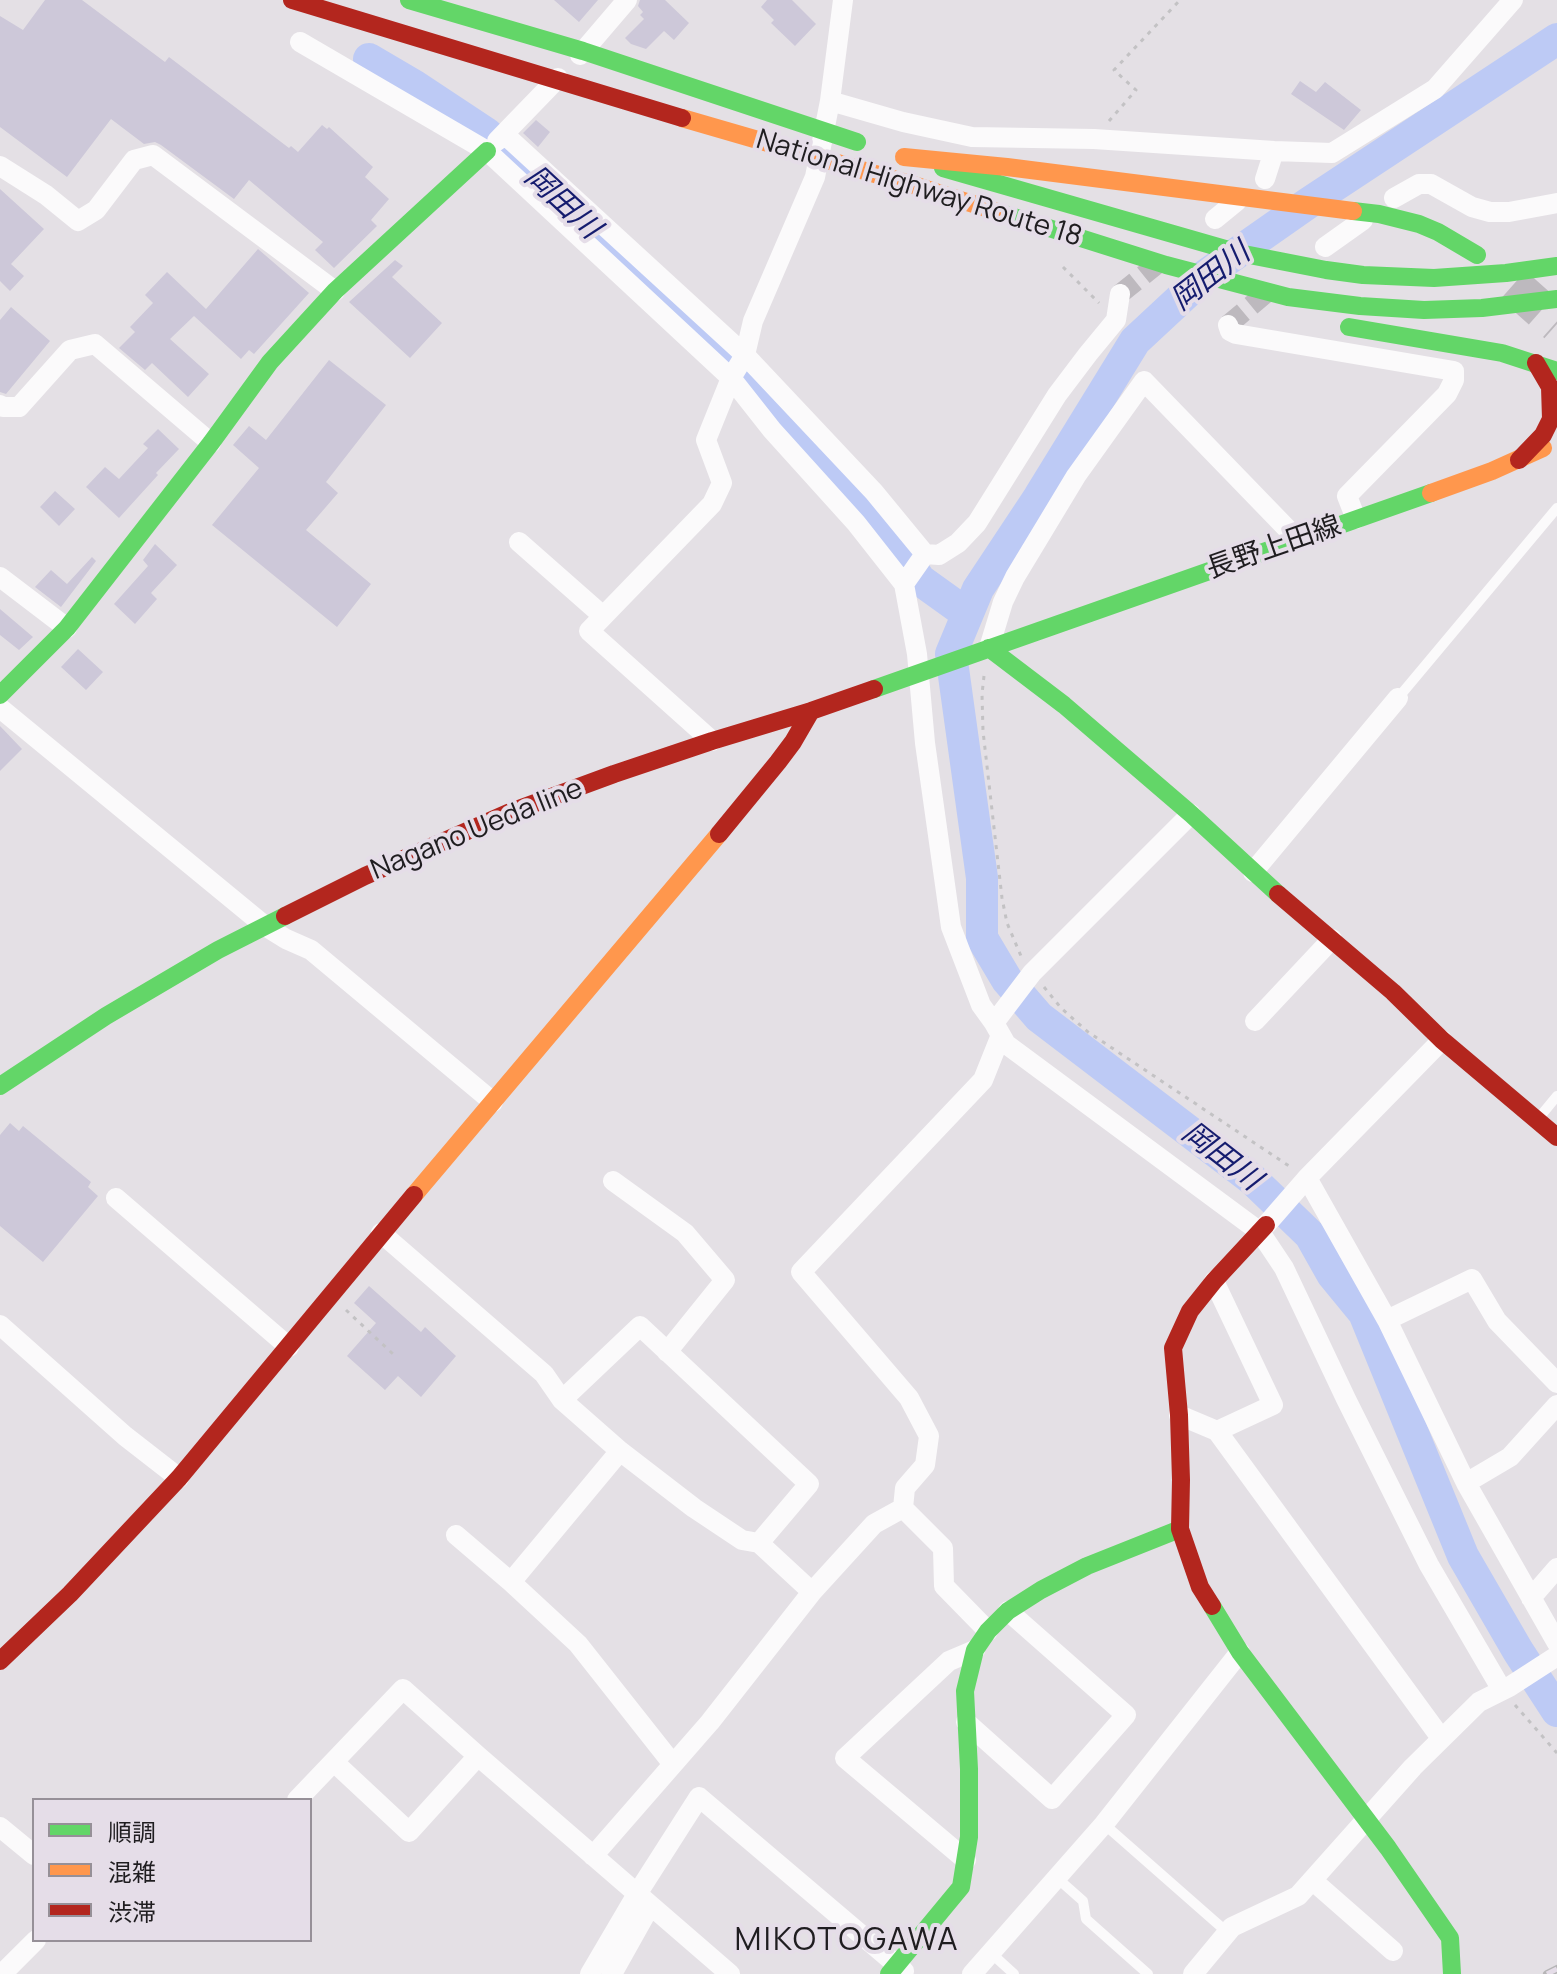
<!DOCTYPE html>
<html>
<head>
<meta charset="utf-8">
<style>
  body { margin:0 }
  #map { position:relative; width:1557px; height:1974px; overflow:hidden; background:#e4e0e5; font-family:Manrope,"Noto Sans JP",sans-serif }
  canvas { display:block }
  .legend { position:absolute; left:32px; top:1798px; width:280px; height:144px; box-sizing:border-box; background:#e5dde8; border:2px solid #969098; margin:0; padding:10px 14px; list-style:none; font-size:24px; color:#1f1d20 }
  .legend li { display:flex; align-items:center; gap:16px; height:40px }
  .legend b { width:40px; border:2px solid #969098 }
</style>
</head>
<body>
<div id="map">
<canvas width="1557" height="1974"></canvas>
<ul class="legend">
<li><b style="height:10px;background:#63d668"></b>順調</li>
<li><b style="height:10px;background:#ff974d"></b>混雑</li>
<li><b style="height:10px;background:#b3261e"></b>渋滞</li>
</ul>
</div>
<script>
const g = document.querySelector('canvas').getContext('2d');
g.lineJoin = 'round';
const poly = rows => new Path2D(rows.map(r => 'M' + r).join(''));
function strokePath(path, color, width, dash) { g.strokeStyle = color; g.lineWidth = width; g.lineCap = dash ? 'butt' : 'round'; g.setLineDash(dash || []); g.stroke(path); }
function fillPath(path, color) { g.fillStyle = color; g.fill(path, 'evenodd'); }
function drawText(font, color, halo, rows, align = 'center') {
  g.font = font + ' Manrope,"Noto Sans JP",sans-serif'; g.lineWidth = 8; g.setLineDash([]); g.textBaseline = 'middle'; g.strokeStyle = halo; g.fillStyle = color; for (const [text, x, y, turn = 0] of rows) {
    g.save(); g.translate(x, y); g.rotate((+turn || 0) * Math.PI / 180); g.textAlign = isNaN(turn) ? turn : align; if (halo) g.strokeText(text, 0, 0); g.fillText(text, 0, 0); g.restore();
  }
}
strokePath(poly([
  [1557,39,1307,204,1207,274,1135,341,1039,497,978,589,951,654,982,878,982,938,1007,980,1039,1017,1253,1180,1310,1235,1332,1274,1364,1313,1463,1556,1518,1651,1557,1711],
  [369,59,415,86,486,133,549,189,751,379,850,484,892,539,920,580,966,613]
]), '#bdcaf5', 32);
fillPath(poly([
  [45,0,82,0,165,62,169,57,289,148,291,146,298,152,322,125,327,129,329,127,373,167,365,177,389,199,371,220,377,226,334,268,315,250,323,242,249,180,234,199,161,145,155,142,144,144,111,119,67,177,0,127,0,16,23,30],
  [554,0,598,0,579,22],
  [640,0,665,0,689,23,674,40,664,31,646,49,631,44,625,38,644,19,640,15,643,12,638,6],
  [767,0,792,0,816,24,795,46,771,23,774,20,761,7],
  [1300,81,1316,92,1325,82,1361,110,1344,130,1291,94],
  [536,120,550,132,538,147,523,133],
  [0,189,44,229,11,264,24,276,10,291,0,281],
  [258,249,309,293,254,354,249,350,241,359,194,316,170,339,209,374,188,397,152,363,145,370,119,348,135,332,130,327,153,303,145,295,167,272,206,309],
  [395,260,403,266,392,277,442,323,410,358,349,302],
  [11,307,50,341,6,394,0,392,0,320],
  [329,360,386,405,326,482,338,493,306,530,371,584,337,627,212,525,259,468,233,445,249,426,266,440],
  [158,429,179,449,156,473,158,475,119,518,86,487,105,467,119,479,148,448,143,444],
  [55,491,75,509,59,526,40,507],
  [155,544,177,565,151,593,157,599,135,624,114,604,148,566,143,560],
  [92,557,96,561,61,607,35,587,51,570,67,584],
  [0,609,33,637,19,650,0,635],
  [78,649,103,672,86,690,61,667],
  [0,726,22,749,0,771],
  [10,1123,19,1131,23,1126,91,1182,88,1187,98,1196,43,1262,0,1226,0,1135],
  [369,1286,421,1332,425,1327,456,1356,421,1397,398,1376,385,1390,347,1356,376,1323,354,1303]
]), '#cdc8d9');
strokePath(poly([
  [1120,294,1161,261],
  [1228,325,1271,289]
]), '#bdb9be', 20, [20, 10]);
strokePath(poly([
  [1513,285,1557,324]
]), '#bdb9be', 38, [38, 19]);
strokePath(poly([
  [1109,121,1136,90,1114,70,1180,0],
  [1063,267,1099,303],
  [984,676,982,694,983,731,1002,898,1007,923,1021,956],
  [1044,987,1061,1008,1088,1032,1292,1168],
  [346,1310,393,1354],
  [1515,1705,1557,1753]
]), '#c3c2c4', 3, [4, 6]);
strokePath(poly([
  [1398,698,1557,508],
  [1538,1119,1557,1096],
  [1104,1824,1228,1933],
  [1057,1878,1083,1901,1086,1919,1148,1974],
  [991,1953,1014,1974]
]), '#fbfafb', 10);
strokePath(poly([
  [300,42,487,151,731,378,772,430,856,523,904,584,917,654,925,743,951,927,981,1005,994,1023,1006,1044,1260,1232,1284,1268,1346,1399,1429,1565,1502,1690],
  [580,55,627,0],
  [830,101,903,122,972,137,1094,139,1274,151,1332,153,1435,89,1513,0],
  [504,134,745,355,874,492,925,554],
  [497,141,558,78],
  [0,166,46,195,78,221,96,210,134,160,153,155,335,291],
  [1265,179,1274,151],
  [1394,198,1419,184,1431,184,1472,207,1490,212,1509,212,1557,203],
  [1215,219,1237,201],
  [1325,247,1363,220],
  [1228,325,1230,331,1236,334,1454,371,1454,380,1447,394,1347,496,1356,519],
  [0,405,3,407,19,407,70,350,95,344,211,443],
  [519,542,603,616],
  [0,577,67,628],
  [904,584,925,554,939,555,958,543,977,523,1057,395,1088,354,1116,320,1120,294],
  [989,648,1003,602,1015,577,1076,476,1144,381,1298,540],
  [0,708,265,926,286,939,311,950,493,1102],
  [712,741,589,631,712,504,722,483,706,440,731,378,745,355,753,321,815,177,830,101,843,0],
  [1253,872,1398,698],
  [1255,1021,1332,939],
  [994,1023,1032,973,1191,814],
  [1307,1178,1387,1320,1466,1483,1557,1643],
  [613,1181,685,1233,725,1280,667,1352],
  [116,1198,289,1347],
  [1266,1225,1307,1178,1442,1040],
  [381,1233,544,1374,562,1400,620,1451,694,1508,742,1540,759,1543,812,1592,710,1722,593,1856],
  [1214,1281,1273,1405,1217,1431],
  [1387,1320,1472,1279,1497,1321,1557,1383],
  [0,1325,125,1436,179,1478],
  [562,1400,640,1326,809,1484,759,1543],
  [1179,1415,1217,1431,1441,1738],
  [620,1451,511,1582,578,1644,672,1763],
  [1466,1483,1510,1457,1557,1405],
  [903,1508,905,1488,925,1465,929,1436,909,1398,801,1272,983,1080,1001,1035],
  [903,1508,943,1548,944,1586,988,1631],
  [456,1535,511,1582],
  [812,1592,874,1524,903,1508],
  [1531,1598,1557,1568],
  [966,1722,1052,1799,1126,1715,1008,1611],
  [334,1762,409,1832,478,1756],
  [297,1800,403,1689,478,1756,730,1974],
  [0,1827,34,1855],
  [966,1860,845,1758,949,1661,975,1650],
  [1312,1880,1393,1951],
  [2,1974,36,1940],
  [590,1974,637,1894,699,1797,904,1971],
  [612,1974,650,1906],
  [972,1974,1104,1824,1240,1652],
  [1193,1974,1232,1927,1298,1896,1413,1767,1479,1702,1509,1687,1557,1656]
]), '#fbfafb', 20);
strokePath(poly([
  [409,0,583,51,857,142],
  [943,168,1239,253,1326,270,1363,275,1434,278,1506,273,1557,266],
  [995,211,1166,265,1288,297,1360,306,1424,310,1482,308,1557,299],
  [1353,211,1379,214,1419,224,1438,232,1477,255],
  [1349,327,1502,353,1557,371],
  [989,648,1064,705,1191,814,1278,894],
  [874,689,1431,493],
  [0,695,67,628,211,443,270,362,335,291,487,151],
  [0,1086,106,1016,218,950,285,916],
  [1212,1606,1240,1652,1388,1848,1450,1938,1452,1974],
  [889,1974,961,1887,969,1837,969,1769,965,1691,975,1650,988,1631,1008,1611,1041,1590,1087,1566,1180,1529]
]), '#63d668', 18);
strokePath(poly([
  [682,118,920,187,995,211],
  [904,157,1007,167,1353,211],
  [1431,493,1492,471,1543,448],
  [414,1195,719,834]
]), '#ff974d', 18);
strokePath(poly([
  [292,0,682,118],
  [1519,460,1543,435,1551,419,1550,387,1536,363],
  [719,834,778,762,793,742,811,711],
  [1278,894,1393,992,1442,1040,1557,1137],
  [285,916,365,876,508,813,614,774,712,741,811,711,874,689],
  [1212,1606,1200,1587,1180,1529,1181,1480,1179,1415,1173,1348,1190,1311,1214,1281,1266,1225],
  [0,1661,70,1594,179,1478,414,1195]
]), '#b3261e', 18);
const rail = poly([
  [1547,1974,1557,1969]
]);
strokePath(rail, '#b6b5b6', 8);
strokePath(rail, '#e5dde8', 5, [15]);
drawText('28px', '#1f1d20', '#e5dde8', [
  ["National Highway Route 18",919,189,17],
  ["長野上田線",1274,548,-19],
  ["Nagano Ueda line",477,830,-22]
]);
drawText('italic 30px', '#151c6f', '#e5dde8', [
  ["岡田川",562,203,43],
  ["岡田川",1211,277,-38],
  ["岡田川",1221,1157,38]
]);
g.letterSpacing = '2px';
drawText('32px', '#1f1d20', '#e5dde8', [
  ["MIKOTOGAWA",847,1941]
]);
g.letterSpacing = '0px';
</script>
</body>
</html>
